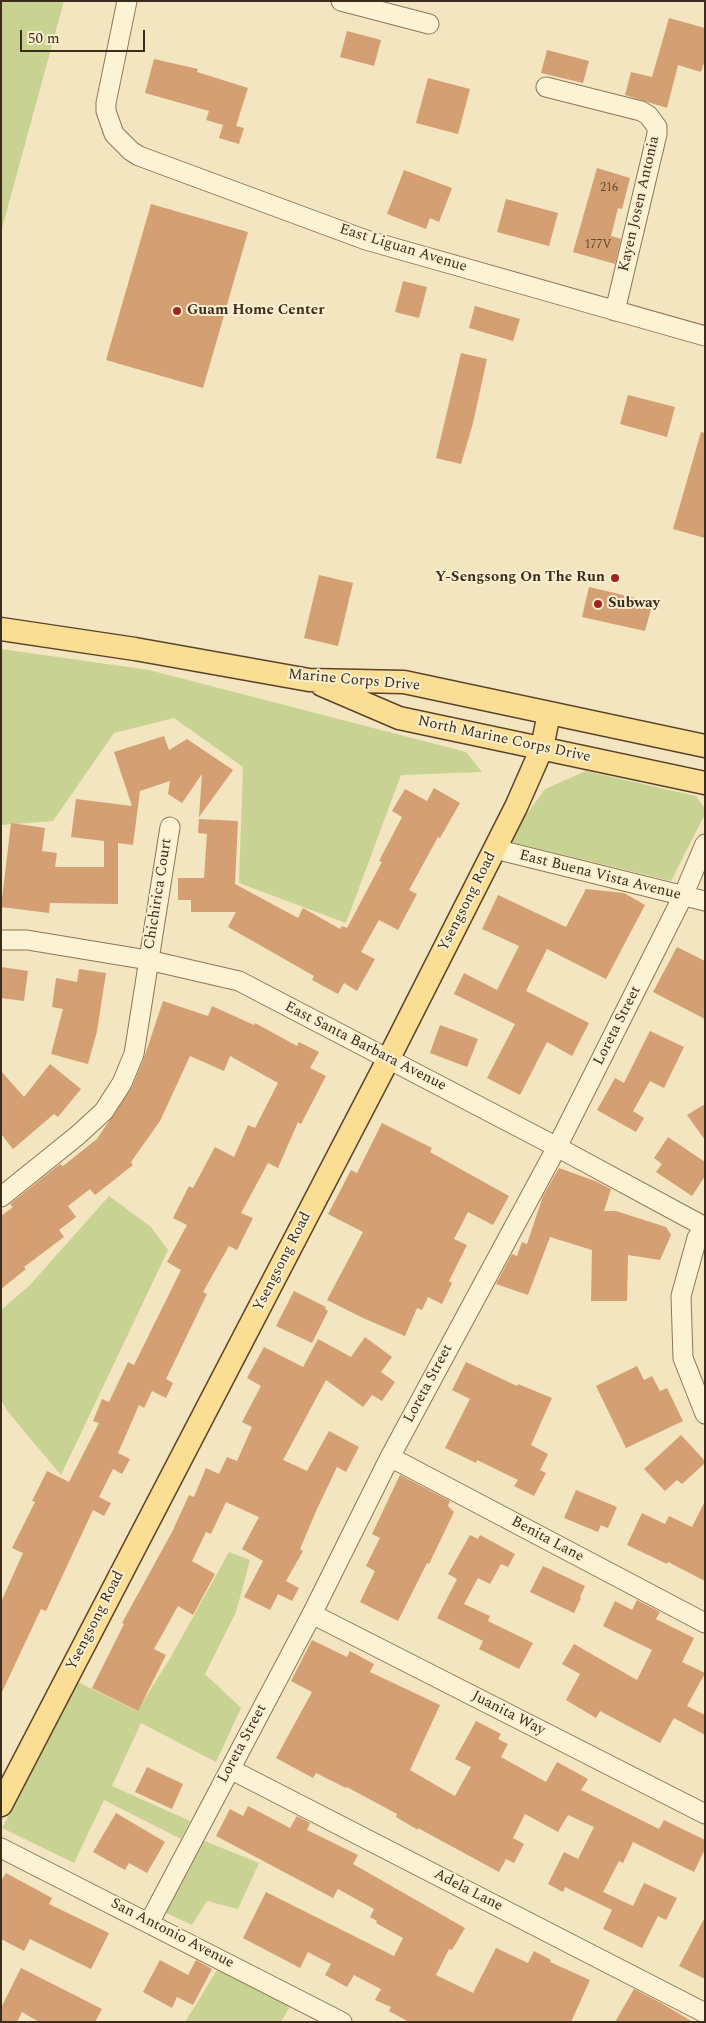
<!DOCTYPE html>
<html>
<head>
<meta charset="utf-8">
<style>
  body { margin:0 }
  #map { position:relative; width:706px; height:2023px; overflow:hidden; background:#f2e5c0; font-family:Spectral,serif }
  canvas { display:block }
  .frame { position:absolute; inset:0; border:2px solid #3b2c1c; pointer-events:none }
  .scale { position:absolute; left:20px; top:30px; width:125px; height:22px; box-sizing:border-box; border:2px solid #3b2c1c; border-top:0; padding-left:6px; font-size:15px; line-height:18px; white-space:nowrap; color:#3b2c1c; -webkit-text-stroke:4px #f9efd0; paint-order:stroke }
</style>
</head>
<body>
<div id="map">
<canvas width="706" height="2023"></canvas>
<div class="frame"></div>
<div class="scale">50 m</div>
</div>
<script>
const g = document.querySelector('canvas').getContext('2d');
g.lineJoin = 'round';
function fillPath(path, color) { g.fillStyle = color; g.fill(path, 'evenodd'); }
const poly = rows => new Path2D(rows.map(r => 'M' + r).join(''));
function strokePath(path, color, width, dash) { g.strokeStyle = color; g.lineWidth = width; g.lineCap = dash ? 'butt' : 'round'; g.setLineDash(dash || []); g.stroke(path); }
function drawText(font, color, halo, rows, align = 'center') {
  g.font = font + ' Spectral,serif'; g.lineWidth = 4; g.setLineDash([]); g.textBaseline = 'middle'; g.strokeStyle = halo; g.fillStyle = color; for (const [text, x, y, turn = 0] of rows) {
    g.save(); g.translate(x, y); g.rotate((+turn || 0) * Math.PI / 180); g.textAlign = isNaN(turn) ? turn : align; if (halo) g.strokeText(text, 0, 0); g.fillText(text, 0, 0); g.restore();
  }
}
fillPath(poly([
  [1,1,64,1,1,232],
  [1,649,149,670,466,752,482,772,401,775,346,923,239,883,243,767,174,718,114,733,53,821,1,825],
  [586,771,696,796,705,809,705,814,671,881,507,841,545,789],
  [109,1196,151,1227,168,1250,61,1475,8,1412,1,1400,1,1310,30,1285],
  [229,1552,250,1560,236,1612,205,1674,241,1708,216,1762,141,1723,112,1786,190,1821,181,1839,104,1800,74,1863,2,1828,78,1682,137,1711,172,1655],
  [202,1840,259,1863,238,1909,207,1901,192,1925,162,1911],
  [219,1967,291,2005,281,2022,185,2022]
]), '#c8d293');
fillPath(poly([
  [669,18,705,28,705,60,701,72,678,65,667,108,625,95,631,72,652,77],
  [347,31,381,40,374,66,340,57],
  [547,50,589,61,583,83,541,73],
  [154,59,198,69,197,72,248,88,236,126,244,128,239,144,219,138,223,125,206,120,209,111,145,93],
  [428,78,470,89,458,134,416,123],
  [597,168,630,178,622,209,618,208,611,236,621,239,615,264,573,252],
  [404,170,452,188,439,222,430,218,426,229,387,214],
  [506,199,558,213,549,246,497,232],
  [151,204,248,232,203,388,106,360],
  [403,281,427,287,419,318,395,312],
  [475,306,520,319,513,341,469,328],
  [461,353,487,359,473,423,461,464,436,458],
  [628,395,675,407,667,437,620,424],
  [701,432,705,433,705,538,673,529],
  [319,575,353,583,338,646,304,638],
  [589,587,653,602,645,631,582,617],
  [164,736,169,750,187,739,233,770,199,817,202,774,182,803,168,794,170,781,140,791,133,845,118,843,118,904,50,903,49,913,1,907,11,823,45,828,42,851,57,853,55,867,104,867,104,841,71,837,76,799,132,806,114,752],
  [434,788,460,803,440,838,438,837,409,890,417,894,398,930,379,920,361,952,375,959,357,991,344,983,338,994,312,980,314,976,228,927,236,912,191,912,191,900,178,900,178,878,204,878,207,834,198,833,199,819,238,821,235,884,298,918,303,908,340,929,342,926,347,928,382,862,379,861,402,817,392,811,405,789,427,801],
  [586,889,624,893,645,905,606,979,547,949,526,991,589,1023,572,1056,547,1042,520,1095,487,1078,515,1024,454,994,464,973,497,990,519,946,482,929,498,895,566,927],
  [677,947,705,961,705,1019,653,992],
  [1,967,28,971,24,1001,1,998],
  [79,969,106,973,97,1031,88,1064,51,1054,63,1009,52,1007,56,978,77,982],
  [163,1001,208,1016,212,1006,254,1025,255,1023,297,1046,299,1042,319,1052,310,1068,326,1076,301,1124,298,1122,278,1168,268,1163,241,1213,253,1218,237,1250,229,1246,203,1292,207,1294,166,1379,173,1383,166,1398,152,1391,144,1408,139,1405,118,1453,130,1459,122,1474,113,1469,99,1497,111,1503,104,1516,93,1510,46,1611,41,1609,1,1694,1,1602,23,1553,12,1548,35,1502,32,1501,47,1471,69,1482,99,1423,93,1421,102,1399,109,1402,128,1362,134,1365,181,1270,167,1262,187,1225,173,1218,189,1186,193,1188,215,1147,234,1157,248,1125,255,1128,278,1083,230,1056,224,1071,190,1056,160,1121,131,1162,133,1165,95,1195,90,1189,68,1206,76,1217,59,1230,64,1237,24,1267,26,1269,1,1289,1,1216,13,1207,10,1204,60,1164,63,1166,97,1139,132,1087,144,1058],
  [440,1025,478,1039,467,1067,430,1053],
  [650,1031,684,1047,664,1088,650,1081,633,1111,644,1118,636,1132,597,1110,615,1078,624,1083],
  [50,1064,81,1089,58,1117,54,1114,13,1149,1,1134,1,1071,24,1097],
  [705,1104,705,1140,687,1115],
  [382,1123,432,1148,430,1152,509,1196,493,1225,468,1212,454,1239,467,1245,449,1281,452,1283,442,1304,428,1297,422,1310,417,1308,405,1336,363,1318,327,1300,363,1232,328,1214,351,1170,357,1173],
  [668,1137,705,1162,705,1176,692,1196,656,1172,662,1164,654,1158],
  [559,1168,595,1181,611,1189,604,1211,616,1211,666,1227,671,1235,660,1260,628,1255,627,1301,591,1301,592,1250,550,1237,528,1295,496,1284,512,1254,517,1256,522,1242,527,1244,543,1196],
  [294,1291,326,1307,325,1309,328,1311,312,1343,276,1326],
  [365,1337,392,1357,381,1372,395,1382,382,1401,372,1395,363,1407,326,1380,283,1460,307,1471,329,1431,359,1447,346,1472,337,1467,317,1509,300,1549,303,1551,286,1581,299,1588,292,1601,278,1594,270,1610,244,1597,263,1561,242,1549,259,1517,226,1502,211,1534,206,1532,192,1561,215,1574,193,1615,178,1606,154,1649,166,1655,138,1711,92,1688,124,1624,122,1623,172,1532,189,1495,194,1497,206,1468,219,1474,227,1457,237,1461,252,1427,242,1422,261,1386,247,1378,264,1347,303,1367,318,1339,351,1357],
  [466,1362,517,1386,518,1384,552,1398,531,1445,548,1454,540,1470,546,1473,534,1496,514,1486,518,1480,477,1460,476,1463,445,1448,470,1399,452,1390],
  [637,1366,644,1380,652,1376,660,1391,667,1388,683,1421,626,1448,596,1386],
  [681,1435,705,1461,705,1463,682,1484,677,1480,665,1491,644,1469],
  [400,1475,450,1501,448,1506,454,1512,429,1564,427,1563,398,1621,360,1602,375,1571,366,1566,380,1538,372,1534],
  [576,1490,617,1507,608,1528,601,1525,598,1532,564,1518],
  [705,1501,705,1581,668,1562,667,1564,627,1545,642,1513,665,1524,669,1516,692,1527],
  [470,1535,478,1539,480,1535,515,1554,508,1567,501,1564,490,1584,478,1578,464,1604,490,1616,488,1621,533,1643,519,1669,479,1649,483,1641,437,1618,457,1579,448,1574],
  [543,1566,585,1586,580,1597,581,1598,574,1613,530,1592],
  [637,1600,660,1612,656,1619,694,1638,682,1662,705,1673,687,1706,705,1715,705,1735,674,1718,660,1743,600,1711,596,1718,566,1700,580,1674,562,1664,574,1644,637,1680,652,1650,603,1626,615,1601,632,1610],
  [312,1640,347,1657,350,1651,374,1664,370,1672,440,1705,410,1770,446,1791,455,1796,471,1767,455,1759,476,1721,501,1734,498,1739,508,1744,501,1757,546,1782,557,1762,588,1779,581,1790,659,1829,664,1820,705,1840,705,1849,694,1872,633,1842,623,1863,619,1861,603,1892,633,1906,644,1883,677,1898,666,1920,658,1916,642,1948,603,1929,612,1910,565,1887,563,1892,548,1884,564,1852,578,1859,594,1827,568,1815,558,1832,525,1814,513,1838,524,1844,514,1863,506,1859,499,1872,418,1828,418,1830,396,1817,397,1814,347,1787,346,1788,316,1773,313,1778,276,1758,312,1692,291,1681],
  [147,1767,183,1784,172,1809,135,1792],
  [248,1806,290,1828,297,1816,310,1823,307,1830,358,1855,353,1864,465,1928,452,1950,449,1949,436,1975,473,1993,496,1948,528,1963,534,1951,551,1960,550,1962,590,1980,571,2022,409,2022,389,2011,391,2007,375,2000,381,1989,354,1975,347,1987,325,1975,331,1964,308,1952,300,1968,243,1938,266,1892,394,1956,403,1938,376,1923,377,1921,370,1917,374,1909,338,1889,333,1898,216,1836,230,1809,243,1816],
  [116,1813,165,1842,147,1873,129,1863,125,1870,93,1852],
  [6,1873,52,1898,49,1904,109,1933,91,1969,30,1939,24,1951,1,1939,1,1881],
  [705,1917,705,1979,679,1966],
  [160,1960,188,1975,196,1960,212,1969,193,2005,177,1997,172,2008,143,1992],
  [21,1968,102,2009,95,2022,39,2022,22,2012,17,2022,1,2022,1,2008],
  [634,1989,661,2003,693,2022,615,2022]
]), '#d49f72');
const minor = poly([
  [127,1,106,103,106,111,114,134,131,151,139,156,366,240,705,336],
  [341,1,429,24],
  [546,87,641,111,648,115,657,127,657,134,615,311],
  [495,849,705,901],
  [1,940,27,940,148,960,239,981,557,1147,705,1227],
  [1,1197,78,1135,104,1111,122,1083,134,1054,170,827],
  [705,1226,697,1238,681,1296,683,1358,705,1414],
  [390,1457,705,1623],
  [312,1614,705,1814],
  [230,1769,705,2013],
  [1,1848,342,2022],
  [149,1923,312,1614,390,1457,557,1147,683,896,705,844]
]);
const major = poly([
  [1,629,135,649,309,680,404,682,705,746],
  [322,685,399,718,705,783],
  [1,1805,389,1058,516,807,542,748,549,713]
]);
strokePath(minor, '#8d7656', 21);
strokePath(major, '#5b432b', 25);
strokePath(minor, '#fcf2d4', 19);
strokePath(major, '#fade94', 22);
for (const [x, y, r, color] of [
  [177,311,5,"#a3241f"],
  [615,578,5,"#a3241f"],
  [598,604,5,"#a3241f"]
]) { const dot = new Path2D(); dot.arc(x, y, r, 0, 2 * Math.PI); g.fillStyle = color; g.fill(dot); strokePath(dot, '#f9efd0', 2); }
drawText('12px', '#614932', null, [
  ["216",609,189],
  ["177V",598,246]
]);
drawText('15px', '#3b2c1c', '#f9efd0', [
  ["Kayen Josen Antonia",640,204,-77],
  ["East Liguan Avenue",403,249,17],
  ["Marine Corps Drive",354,681,5],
  ["North Marine Corps Drive",504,740,12],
  ["East Buena Vista Avenue",600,876,14],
  ["Chichirica Court",159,894,-81],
  ["Ysengsong Road",468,902,-63],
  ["Loreta Street",618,1026,-63],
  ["East Santa Barbara Avenue",365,1047,27],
  ["Ysengsong Road",283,1262,-63],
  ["Loreta Street",429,1384,-62],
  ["Benita Lane",547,1540,28],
  ["Ysengsong Road",96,1621,-63],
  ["Juanita Way",508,1714,27],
  ["Loreta Street",243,1744,-62],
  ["Adela Lane",468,1891,27],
  ["San Antonio Avenue",172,1934,27]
]);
drawText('bold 15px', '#3b2c1c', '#f9efd0', [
  ["Guam Home Center",187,311],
  ["Y-Sengsong On The Run",605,578,"right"],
  ["Subway",608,604]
], 'left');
</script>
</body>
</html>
